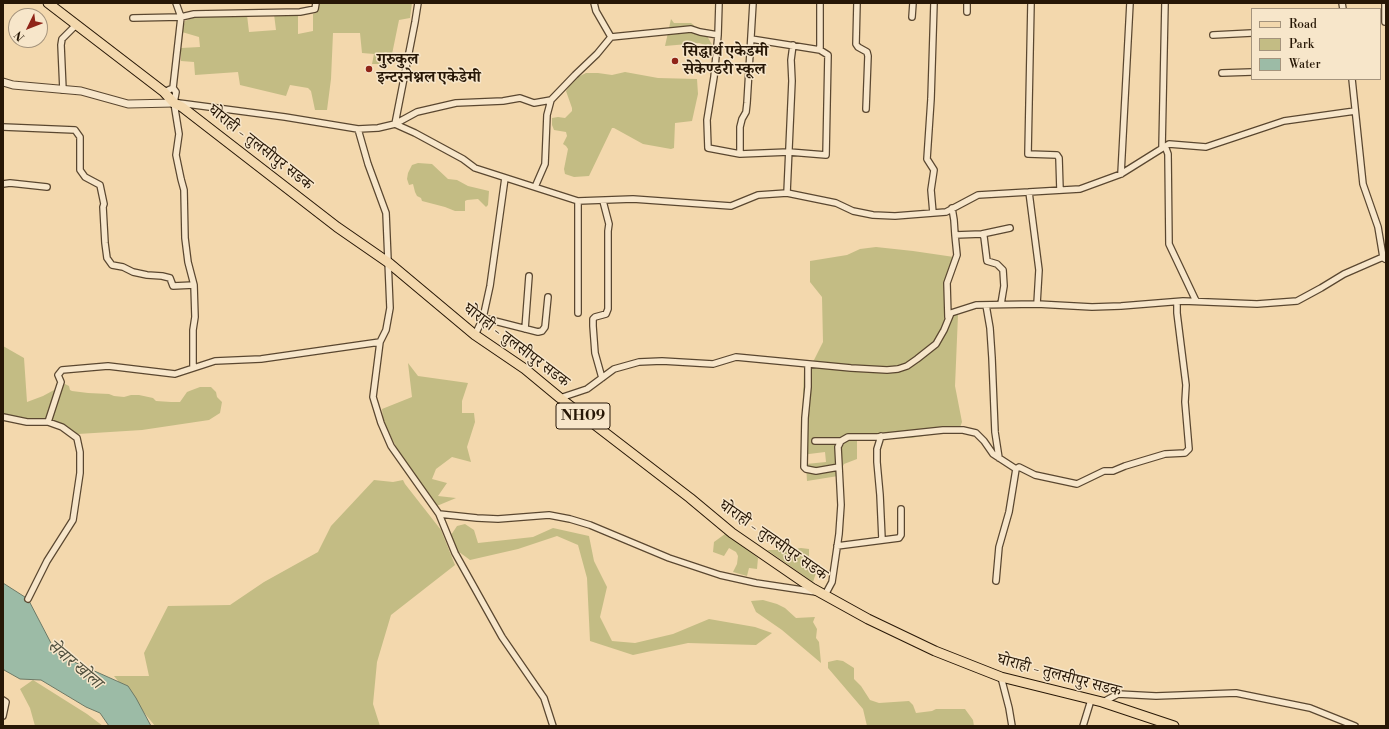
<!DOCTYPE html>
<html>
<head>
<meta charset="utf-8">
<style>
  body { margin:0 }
  #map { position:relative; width:1389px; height:729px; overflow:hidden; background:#f3d8ad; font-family:"Libre Bodoni",serif }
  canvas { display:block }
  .frame { position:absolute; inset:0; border:4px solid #271706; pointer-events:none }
  .legend { position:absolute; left:1251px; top:8px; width:130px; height:72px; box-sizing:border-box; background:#f7e6ca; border:1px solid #a4937c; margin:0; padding:5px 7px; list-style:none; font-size:12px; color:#271706 }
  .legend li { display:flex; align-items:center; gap:8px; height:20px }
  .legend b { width:20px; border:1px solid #a4937c }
  .north { position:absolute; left:8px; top:8px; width:40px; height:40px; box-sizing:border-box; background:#f7e6ca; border:1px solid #a4937c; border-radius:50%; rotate:227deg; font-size:11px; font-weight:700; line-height:16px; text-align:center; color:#271706 }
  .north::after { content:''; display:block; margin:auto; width:14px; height:18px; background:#8f2418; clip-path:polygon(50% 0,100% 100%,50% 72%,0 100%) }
</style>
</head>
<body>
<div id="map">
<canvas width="1389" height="729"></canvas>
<div class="frame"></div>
<ul class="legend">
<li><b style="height:5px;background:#f3d8ad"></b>Road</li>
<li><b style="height:11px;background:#c3bc84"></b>Park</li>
<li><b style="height:11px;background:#9cbba6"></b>Water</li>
</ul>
<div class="north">N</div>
</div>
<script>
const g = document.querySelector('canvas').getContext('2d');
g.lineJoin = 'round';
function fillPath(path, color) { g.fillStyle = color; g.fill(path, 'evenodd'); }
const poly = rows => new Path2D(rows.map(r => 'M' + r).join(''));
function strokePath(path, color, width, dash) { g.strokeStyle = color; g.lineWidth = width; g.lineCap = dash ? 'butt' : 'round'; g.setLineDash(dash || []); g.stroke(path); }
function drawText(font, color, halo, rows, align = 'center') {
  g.font = font + ' "Libre Bodoni","Noto Serif Devanagari",serif'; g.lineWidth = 3; g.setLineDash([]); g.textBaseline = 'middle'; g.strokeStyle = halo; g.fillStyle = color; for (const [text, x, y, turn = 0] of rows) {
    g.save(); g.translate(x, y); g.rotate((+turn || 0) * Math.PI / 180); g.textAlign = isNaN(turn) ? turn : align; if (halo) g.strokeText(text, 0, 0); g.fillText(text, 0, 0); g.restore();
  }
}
fillPath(poly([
  [319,3,412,3,410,18,399,20,390,64,372,64,374,54,362,53,360,33,333,33,331,79,327,110,315,110,311,91,308,88,290,85,286,96,240,85,238,72,195,75,194,62,181,61,181,48,200,47,199,37,182,32,185,21,195,16,247,15,249,32,276,30,274,14,298,14,298,34,313,31,313,14,316,13,318,10],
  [671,19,674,23,691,23,707,36,714,48,699,43,665,46],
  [625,72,658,78,697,79,698,94,692,121,675,123,674,148,671,149,643,144,614,128,612,128,589,176,574,177,565,174,564,169,568,149,566,146,563,144,567,136,566,132,554,130,552,125,552,118,558,117,565,118,572,111,572,108,566,91,574,79,586,73,598,73,612,75],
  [418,163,432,164,448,179,457,180,468,186,489,191,488,205,486,207,478,199,467,200,465,201,465,211,455,211,445,207,422,201,421,198,417,196,415,192,413,184,409,185,407,179,408,173,412,165],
  [876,247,913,251,954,257,954,260,946,278,945,308,958,315,955,386,962,422,958,433,942,433,911,438,857,440,857,459,844,464,838,476,807,481,806,464,826,462,825,452,801,455,804,367,814,360,823,342,822,297,810,282,810,261,847,255,860,249],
  [3,346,24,358,27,402,43,396,65,384,69,386,70,390,72,391,88,393,109,394,114,396,124,397,131,395,139,395,153,398,156,401,171,402,180,402,187,392,192,390,200,387,211,387,216,392,217,397,222,402,220,413,209,420,142,430,78,434,50,422,3,416],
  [408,363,418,376,468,383,462,401,462,413,474,413,475,422,467,447,471,462,452,457,436,469,432,479,447,483,438,496,456,498,432,508,408,470,387,429,383,418,382,409,412,397],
  [374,480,393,482,403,480,405,484,441,530,455,565,391,615,377,662,373,704,380,726,155,726,114,676,149,676,144,653,168,606,230,605,264,582,318,552,331,526],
  [465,524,474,530,478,543,533,537,553,528,589,536,594,561,607,587,600,617,612,641,635,643,673,634,709,619,755,627,772,633,756,645,688,643,633,655,590,641,587,578,578,545,557,536,518,549,470,560,455,549,451,535,457,526],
  [725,534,734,539,758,558,757,569,749,568,747,576,733,572,737,564,738,556,736,552,729,548,724,556,713,552,714,542],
  [801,548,809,549,809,570,816,573,813,582,767,550,788,550],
  [763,600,777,604,785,608,796,618,815,617,813,622,817,629,816,638,819,642,821,663,782,630,756,612,751,601],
  [837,660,843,661,854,668,854,679,861,686,870,700,879,703,909,701,913,705,916,713,932,711,936,709,965,709,973,720,974,726,867,726,863,709,828,668,828,662],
  [33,680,87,714,103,726,35,726,30,708,20,689]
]), '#c3bc84');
const water = poly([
  [3,583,28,599,52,645,72,661,128,686,136,698,151,726,109,726,100,713,86,707,41,680,20,679,4,670,3,668,3,583]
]);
fillPath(water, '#9cbba6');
strokePath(water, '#6d7966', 1);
const minor = poly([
  [719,3,718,35,714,77,707,120,708,148,740,154,789,152,826,155,828,55,820,50,820,3],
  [857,3,856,44,858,47,867,52,868,56,866,109],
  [967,3,967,12],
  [1031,3,1028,154,1057,155,1059,158,1060,190],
  [1342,3,1343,9],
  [912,17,913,3],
  [133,18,181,17,176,3],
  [1385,22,1385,3],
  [1213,35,1252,33],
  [611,37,691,29,700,32,718,35],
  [751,39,820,50],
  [1222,73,1252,72],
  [1352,79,1363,184,1378,227,1383,257,1385,259],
  [173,88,181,17,194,14,300,12,315,9,316,3],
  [63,90,61,45,62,39,76,25],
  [164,92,173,88,176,92,174,103,179,134,176,155,181,179,184,190,185,238,188,262,194,285,195,317,193,330,193,367],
  [179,103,285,117,358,129,378,128,395,124,415,133,463,159,475,168,578,201,633,199,731,206,758,195,787,193,836,203,853,211,873,215,895,216,946,212,978,195,1080,189,1121,174,1169,144,1206,147,1284,121,1355,111],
  [395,124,417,112,456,103,503,101,520,98,534,103,551,100],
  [395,124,415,22,418,3],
  [3,127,75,130,80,137,80,170,85,177,100,185,104,204,103,207,105,243,107,258,112,265,123,267,133,272,147,275,162,276,170,278,173,286,194,285],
  [358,129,368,164,386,213,390,308,386,330,380,342,373,397,381,423,391,446,439,514,477,518,498,519,549,515,570,519,590,525,669,558,720,575,756,583,816,592],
  [1165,146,1168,154,1169,244,1196,301],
  [1162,148,1165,3],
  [740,154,740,127,742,119,746,112,747,103,753,3],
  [1121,174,1130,3],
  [3,184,10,183,47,187],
  [535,187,545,164,547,115,551,100,575,75,597,54,611,37,596,11,594,3],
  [1029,192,1039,270,1037,304],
  [787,193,792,81,791,60,793,45],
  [578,201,578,313],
  [952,208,954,220,955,235,982,234,984,237,987,261,997,264,1003,270,1004,286,1001,304],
  [933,213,931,190,934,170,927,159,931,99,934,3],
  [982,234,1010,228],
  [986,305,990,328,992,358,995,432,999,458],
  [948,317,947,283,957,255,955,235],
  [483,318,538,332,542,331,545,327,548,297],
  [525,329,529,276],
  [475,335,483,318,490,286,505,178],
  [808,365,808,387,805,418,804,467,806,469,816,471,839,467],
  [602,378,595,353,593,326,593,319,595,317,606,314,608,309,608,231,609,224,603,201],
  [560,398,587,389,614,369,639,362,662,361,713,364,736,357,851,368,887,370,898,369,907,366,917,359,936,344,944,330,951,313,976,305,1037,304,1092,307,1121,306,1183,301,1257,304,1297,301,1321,288,1344,274,1383,257,1386,257],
  [3,417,27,422,48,422,62,427,77,438,80,452,80,473,73,520,47,561,28,599],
  [48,422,61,382,58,375,62,370,108,366,175,374,215,361,261,359,380,342],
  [881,436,877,449,877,462,880,495,882,539],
  [815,441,841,441],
  [1016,469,1019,467,1035,475,1077,484,1104,471,1113,471,1125,466,1165,454,1185,453,1189,449,1185,402,1186,385,1177,313,1177,302],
  [439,514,455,553,502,637,544,698,553,726],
  [837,546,899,538,901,535,901,509],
  [825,595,832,582,839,534,841,505,838,447,841,441,848,437,877,437,943,430,963,430,976,433,984,441,993,454,1016,469,1009,512,999,547,996,581],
  [1001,677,1009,708,1012,726],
  [3,700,6,702,3,716],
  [1103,702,1118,694,1156,696,1236,693,1310,708,1355,726],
  [1083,726,1091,700]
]);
const tertiary = poly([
  [3,82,13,85,81,91,128,104,174,103]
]);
const primary = poly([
  [48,3,164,92,174,103,182,107,337,227,389,263,475,335,525,369,560,398,690,498,732,533,812,588,868,619,935,651,1001,677,1102,702,1174,726]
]);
strokePath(minor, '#5a4730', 8);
strokePath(tertiary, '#5a4730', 9);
strokePath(primary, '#271706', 11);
strokePath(minor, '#f7e6ca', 5.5);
strokePath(tertiary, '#f7e6ca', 7);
strokePath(primary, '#f3d8ad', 9);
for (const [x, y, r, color] of [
  [675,61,4,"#8f2418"],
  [369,69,4,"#8f2418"]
]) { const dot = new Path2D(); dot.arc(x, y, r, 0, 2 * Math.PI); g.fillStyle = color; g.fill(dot); strokePath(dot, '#f7e6ca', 1.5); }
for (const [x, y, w] of [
  [583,416,54]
]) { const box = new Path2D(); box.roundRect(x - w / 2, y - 13, w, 26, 3); g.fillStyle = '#f7e6ca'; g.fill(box); strokePath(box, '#271706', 1); }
drawText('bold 15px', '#271706', null, [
  ["NH09",583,416]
]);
drawText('bold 16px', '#271706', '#f7e6ca', [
  ["सिद्धार्थ एकेडमी",683,52],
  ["सेकेण्डरी स्कूल",683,70],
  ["गुरुकुल",377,60],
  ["इन्टरनेश्नल एकेडेमी",377,78]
], 'left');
drawText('16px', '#271706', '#f7e6ca', [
  ["घोराही - तुलसीपुर सडक",260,148,38],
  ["घोराही - तुलसीपुर सडक",516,346,37],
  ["घोराही - तुलसीपुर सडक",773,541,35],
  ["घोराही - तुलसीपुर सडक",1059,676,15]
]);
drawText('italic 17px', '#50503e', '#f7e6ca', [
  ["सेवार खोला",74,665,40]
]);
</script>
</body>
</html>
